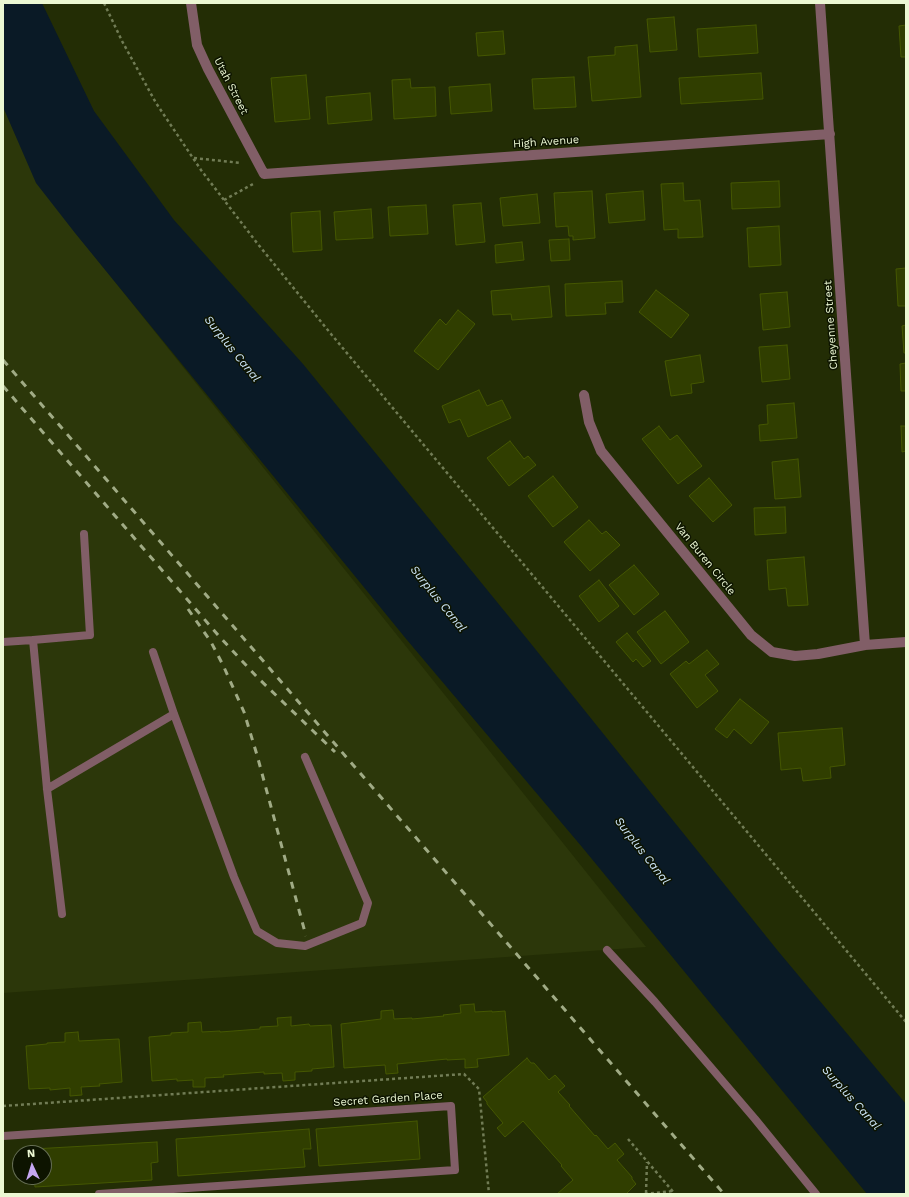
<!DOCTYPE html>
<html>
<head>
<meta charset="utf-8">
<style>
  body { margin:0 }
  #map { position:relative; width:909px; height:1197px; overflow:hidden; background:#232d05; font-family:"Work Sans",sans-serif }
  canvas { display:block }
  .frame { position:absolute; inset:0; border:4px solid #ecf8d3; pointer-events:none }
  .north { position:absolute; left:12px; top:1145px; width:40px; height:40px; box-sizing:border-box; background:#0d1400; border:1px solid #666f54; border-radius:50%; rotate:356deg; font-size:11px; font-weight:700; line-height:16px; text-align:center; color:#ecf8d3 }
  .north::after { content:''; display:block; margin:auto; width:14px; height:18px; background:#c5a7f1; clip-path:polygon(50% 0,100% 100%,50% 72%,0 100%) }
</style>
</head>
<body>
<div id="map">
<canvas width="909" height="1197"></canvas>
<div class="frame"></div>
<div class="north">N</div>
</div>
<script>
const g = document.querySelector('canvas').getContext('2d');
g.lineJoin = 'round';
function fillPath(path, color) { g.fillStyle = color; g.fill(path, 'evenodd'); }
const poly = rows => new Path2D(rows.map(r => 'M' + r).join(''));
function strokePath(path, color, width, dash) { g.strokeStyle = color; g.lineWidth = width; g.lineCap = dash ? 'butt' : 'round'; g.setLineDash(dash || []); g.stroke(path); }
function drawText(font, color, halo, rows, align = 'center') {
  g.font = font + ' "Work Sans",sans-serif'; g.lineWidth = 3; g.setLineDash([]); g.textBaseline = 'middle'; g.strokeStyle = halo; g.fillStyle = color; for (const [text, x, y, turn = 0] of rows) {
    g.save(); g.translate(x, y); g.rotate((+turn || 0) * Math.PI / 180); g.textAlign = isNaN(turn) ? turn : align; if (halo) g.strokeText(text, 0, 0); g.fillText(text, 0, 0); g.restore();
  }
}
fillPath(poly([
  [3,105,68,223,646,947,3,993]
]), '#2c370a');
fillPath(poly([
  [3,3,42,3,94,111,174,220,303,364,528,640,778,951,906,1104,906,1194,867,1194,582,847,407,640,75,233,36,183,3,107]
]), '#0a1a26');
const building = poly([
  [674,17,677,50,650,52,647,19,674,17],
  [756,25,758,53,699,57,697,29,756,25],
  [906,25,906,57,901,57,899,26,906,25],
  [503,31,505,54,478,56,476,33,503,31],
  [637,45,641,97,592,101,588,57,615,55,615,47,637,45],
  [761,73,763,99,681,104,679,78,761,73],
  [306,75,310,119,275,122,271,78,306,75],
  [574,77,576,107,534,109,532,79,574,77],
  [410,79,411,88,435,87,436,116,394,119,392,80,410,79],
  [490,84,492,111,451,114,449,87,490,84],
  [370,93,372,120,328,124,326,97,370,93],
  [779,181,780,207,732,209,731,183,779,181],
  [683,183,684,201,700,200,703,237,678,238,678,229,664,230,661,184,683,183],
  [592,191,595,238,573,240,573,236,569,236,568,226,556,227,554,193,592,191],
  [643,191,645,220,609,223,606,194,643,191],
  [537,194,540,223,503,226,500,198,537,194],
  [481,203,485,242,456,245,453,205,481,203],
  [426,205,428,234,390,236,388,207,426,205],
  [371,209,373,238,336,240,334,212,371,209],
  [320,211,322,250,293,252,291,213,320,211],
  [779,226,781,265,749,267,747,228,779,226],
  [569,239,570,260,551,261,549,240,569,239],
  [522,242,524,260,496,263,495,245,522,242],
  [906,268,906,306,898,306,896,269,906,268],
  [622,281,623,302,605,303,606,314,566,316,565,284,622,281],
  [549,286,552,317,512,320,511,314,493,315,491,291,549,286],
  [656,290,689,315,671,338,639,312,656,290],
  [787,292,790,327,763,330,760,294,787,292],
  [458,310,475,324,438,370,414,351,440,319,446,325,458,310],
  [906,325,906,353,904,353,902,326,906,325],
  [787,345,790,379,762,382,759,347,787,345],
  [700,355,704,382,691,384,692,393,671,396,665,361,700,355],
  [906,363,906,391,901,391,900,364,906,363],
  [479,390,487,406,502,400,511,418,468,437,460,419,449,423,442,406,479,390],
  [794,403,797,438,760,441,759,425,768,424,767,405,794,403],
  [659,426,670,440,677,435,702,466,678,484,642,439,659,426],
  [901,426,906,426,906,451,902,452,901,426],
  [510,441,524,459,528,456,536,465,509,486,487,458,510,441],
  [798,459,801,497,775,499,772,462,798,459],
  [553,476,578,507,553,527,528,496,553,476],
  [709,478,732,505,713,522,689,496,709,478],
  [785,507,786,533,755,535,754,508,785,507],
  [589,520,602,534,606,531,620,545,590,571,564,542,589,520],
  [804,557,808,605,788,606,786,588,769,590,767,560,804,557],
  [634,565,659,594,634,615,609,585,634,565],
  [599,580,619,606,599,622,579,596,599,580],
  [665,611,689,642,661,664,637,632,665,611],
  [627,633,651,661,643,667,636,659,633,662,616,642,627,633],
  [707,650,719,664,705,675,718,691,697,708,670,674,686,661,689,664,707,650],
  [740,699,769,722,751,744,734,729,727,738,715,729,740,699],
  [842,728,845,765,830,767,831,778,803,781,801,768,781,770,778,733,842,728],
  [474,1004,475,1012,492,1011,492,1012,505,1011,509,1055,477,1059,478,1067,465,1068,465,1059,447,1060,447,1059,397,1064,398,1073,386,1074,385,1065,344,1068,341,1024,381,1019,381,1011,393,1010,394,1019,412,1018,412,1019,444,1016,443,1015,461,1013,460,1005,474,1004],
  [291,1017,291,1026,309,1024,310,1026,331,1025,334,1067,312,1069,312,1071,295,1072,295,1080,283,1081,282,1073,264,1074,264,1072,223,1075,224,1077,205,1078,205,1087,193,1087,193,1080,177,1081,177,1079,152,1081,149,1037,171,1035,171,1033,188,1032,188,1023,201,1022,202,1032,220,1031,220,1032,260,1029,260,1027,278,1026,277,1018,291,1017],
  [78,1032,79,1041,119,1039,122,1082,99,1084,100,1086,81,1087,82,1095,70,1096,70,1088,50,1090,50,1088,29,1089,26,1046,47,1044,47,1043,65,1042,65,1033,78,1032],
  [527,1058,531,1063,534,1063,549,1080,555,1075,565,1086,558,1092,570,1105,569,1106,595,1136,596,1135,608,1149,615,1143,624,1154,617,1160,632,1177,632,1179,636,1184,626,1194,557,1194,573,1180,561,1166,562,1165,523,1121,505,1137,497,1128,503,1123,487,1104,487,1102,483,1097,527,1058],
  [417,1121,420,1159,319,1166,316,1129,417,1121],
  [309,1129,311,1149,303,1149,305,1167,178,1176,176,1139,309,1129],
  [157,1142,158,1162,151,1163,152,1180,35,1187,34,1177,44,1177,44,1153,33,1153,33,1149,157,1142]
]);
fillPath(building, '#303e00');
strokePath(building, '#455702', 1);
strokePath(poly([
  [104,3,122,41,156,103,201,170,257,243,331,334,906,1022],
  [194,158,241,163],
  [224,200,253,184],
  [3,1106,464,1074,479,1089,489,1194],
  [628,1139,675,1194],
  [646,1193,647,1162],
  [645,1194,673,1191]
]), '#717c55', 2.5, [3, 3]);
strokePath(poly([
  [33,640,90,635,84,534],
  [3,642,33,640,47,789,62,914],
  [153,652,174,714,234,877,257,931,277,943,305,946,362,923,368,903,305,757],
  [47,789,174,714],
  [607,950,655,1002,755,1119,816,1194],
  [3,1136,451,1106,455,1170,99,1194]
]), '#815e67', 8);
strokePath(poly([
  [191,3,197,45,208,69,264,174,830,134],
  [820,3,865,645],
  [584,395,589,422,601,451,751,635,772,652,795,656,818,654,865,645,906,642]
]), '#815e67', 10);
strokePath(poly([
  [3,360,724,1194],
  [3,386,218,635,257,677,335,752],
  [188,609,211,642,223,665,244,712,257,755,306,936]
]), '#a0ab85', 3, [7, 7]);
drawText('11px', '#ecf8d3', '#0d1400', [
  ["Utah Street",231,86,63],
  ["High Avenue",546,142,-4],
  ["Cheyenne Street",831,325,-94],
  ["Van Buren Circle",705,559,51],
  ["Secret Garden Place",388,1099,-4]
]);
drawText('italic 12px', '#cde5f9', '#0d1400', [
  ["Surplus Canal",232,349,51],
  ["Surplus Canal",438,599,51],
  ["Surplus Canal",642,851,52],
  ["Surplus Canal",851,1098,48]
]);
</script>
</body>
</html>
